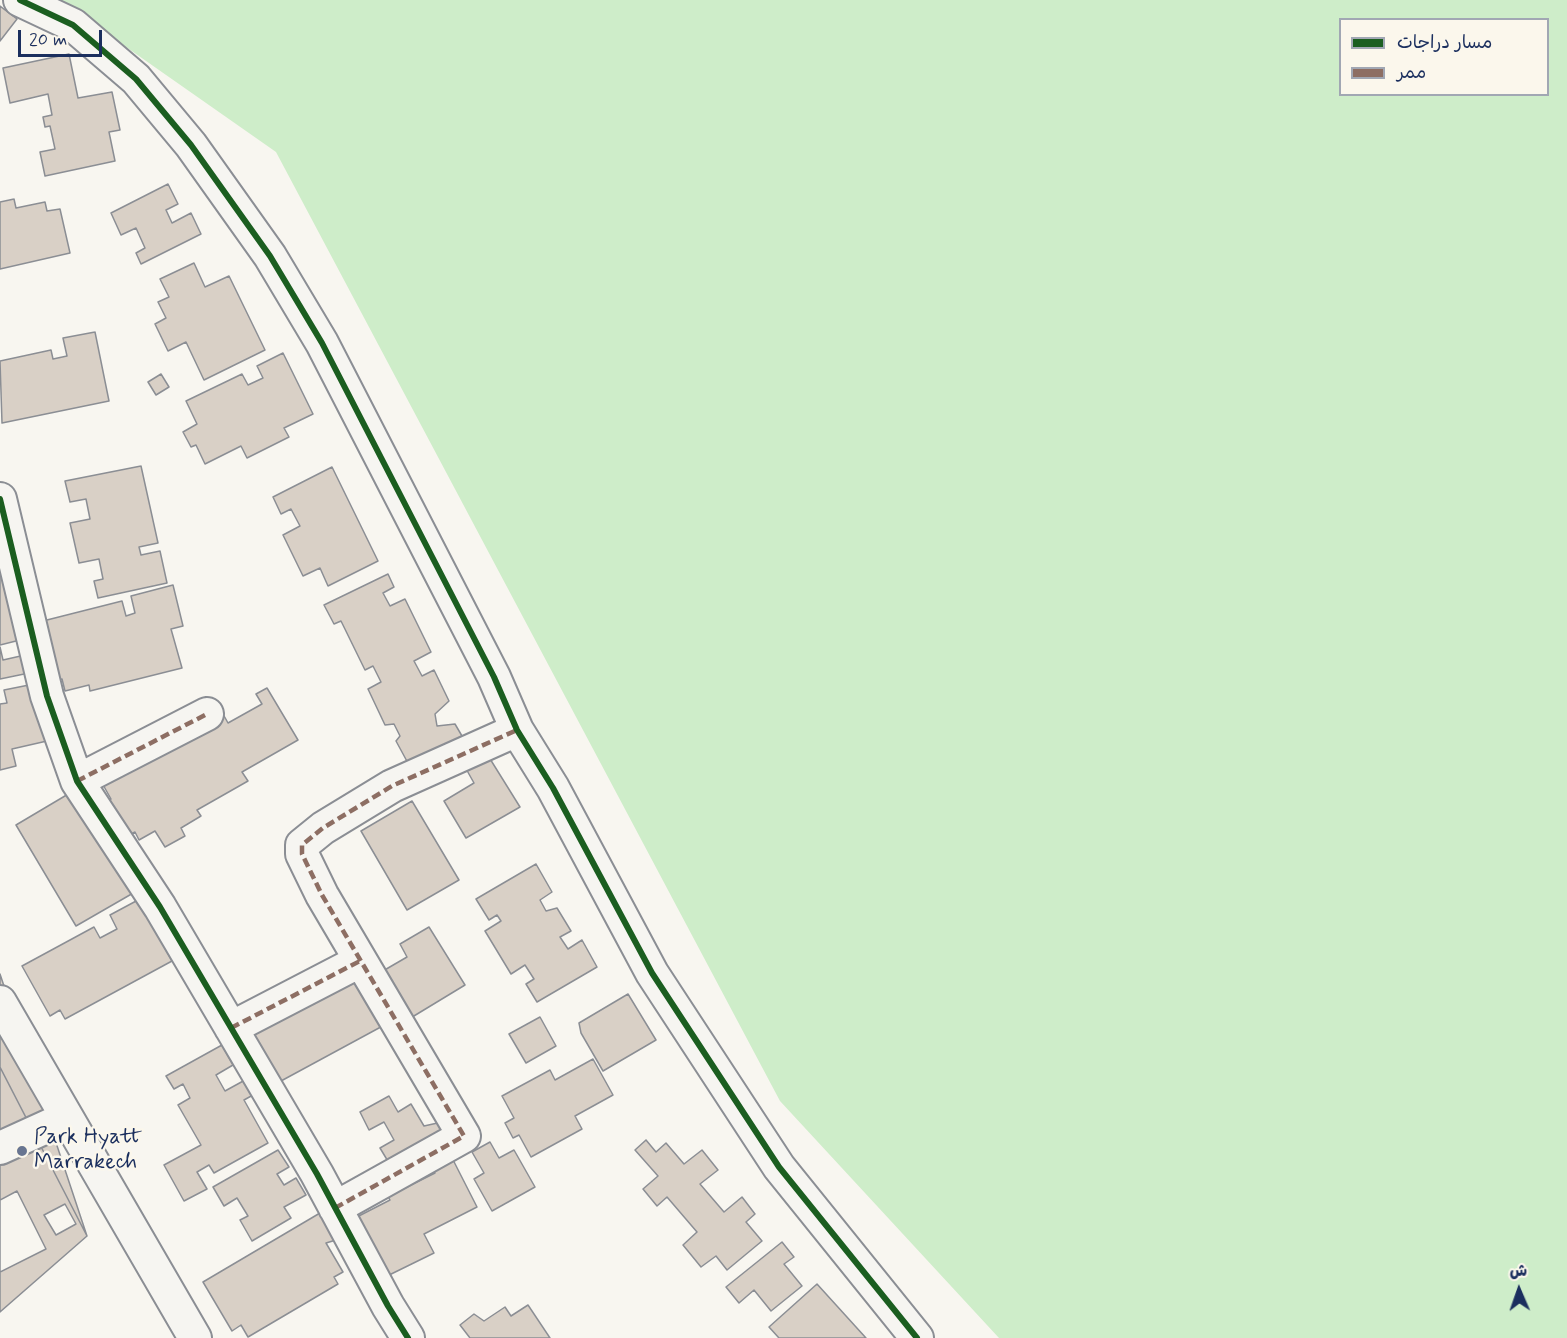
<!DOCTYPE html>
<html>
<head>
<meta charset="utf-8">
<style>
  body { margin:0 }
  #map { position:relative; width:1567px; height:1338px; overflow:hidden; background:#f8f6f0; font-family:Mynerve,"Playpen Sans Arabic",sans-serif }
  canvas { display:block }
  .legend { position:absolute; left:1339px; top:18px; width:210px; height:78px; box-sizing:border-box; background:#fbf7ec; border:2px solid #a1a7b3; margin:0; padding:8px 10px; list-style:none; font-size:18px; color:#1b2f5e }
  .legend li { display:flex; align-items:center; gap:12px; height:30px }
  .legend b { width:30px; border:2px solid #a1a7b3 }
  .north { position:absolute; left:1489px; top:1260px; width:60px; height:60px; -webkit-text-stroke:4px #fbf7ec; paint-order:stroke; rotate:358deg; font-size:16px; font-weight:700; line-height:24px; text-align:center; color:#1b2f5e }
  .north::after { content:''; display:block; margin:auto; width:21px; height:27px; background:#1b2f5e; clip-path:polygon(50% 0,100% 100%,50% 72%,0 100%) }
  .scale { position:absolute; left:18px; top:30px; width:84px; height:27px; box-sizing:border-box; border:3px solid #1b2f5e; border-top:0; padding-left:8px; font-size:18px; line-height:21px; white-space:nowrap; color:#1b2f5e; -webkit-text-stroke:4px #fbf7ec; paint-order:stroke }
</style>
</head>
<body>
<div id="map">
<canvas width="1567" height="1338"></canvas>
<ul class="legend">
<li><b style="height:8px;background:#1b5e20"></b>مسار دراجات</li>
<li><b style="height:8px;background:#8d6e63"></b>ممر</li>
</ul>
<div class="north">ش</div>
<div class="scale">20 m</div>
</div>
<script>
const g = document.querySelector('canvas').getContext('2d');
g.lineJoin = 'round';
function fillPath(path, color) { g.fillStyle = color; g.fill(path, 'evenodd'); }
const poly = rows => new Path2D(rows.map(r => 'M' + r).join(''));
function strokePath(path, color, width, dash) { g.strokeStyle = color; g.lineWidth = width; g.lineCap = dash ? 'butt' : 'round'; g.setLineDash(dash || []); g.stroke(path); }
function drawText(font, color, halo, rows, align = 'center') {
  g.font = font + ' Mynerve,sans-serif'; g.lineWidth = 5; g.setLineDash([]); g.textBaseline = 'middle'; g.strokeStyle = halo; g.fillStyle = color; for (const [text, x, y, turn = 0] of rows) {
    g.save(); g.translate(x, y); g.rotate((+turn || 0) * Math.PI / 180); g.textAlign = isNaN(turn) ? turn : align; if (halo) g.strokeText(text, 0, 0); g.fillText(text, 0, 0); g.restore();
  }
}
fillPath(poly([
  [59,0,1567,0,1567,1338,999,1338,780,1101,276,152],
  [1340,20,1548,20,1548,94,1340,94]
]), '#ceedc9');
const building = poly([
  [0,6,17,19,0,41,0,6],
  [69,54,78,98,112,92,120,130,109,132,115,161,45,176,40,152,55,149,50,126,45,127,43,117,52,115,48,94,10,103,3,68,69,54],
  [168,184,178,204,166,210,172,223,191,213,201,234,141,264,136,253,145,248,136,228,121,235,111,213,168,184],
  [14,199,16,208,45,202,47,211,60,209,70,253,0,269,0,202,14,199],
  [194,263,205,287,229,276,265,350,204,380,186,342,168,351,155,324,166,318,158,302,169,297,160,279,194,263],
  [95,332,109,401,2,423,0,361,51,350,53,359,67,356,63,338,95,332],
  [283,353,313,414,284,428,289,437,247,458,241,446,205,464,196,445,191,447,183,432,197,424,186,401,242,374,248,385,263,378,257,366,283,353],
  [161,374,169,387,156,395,148,382,161,374],
  [141,466,158,543,139,547,141,555,160,551,167,583,98,598,94,581,103,579,99,559,79,563,70,523,90,519,86,499,70,502,65,481,141,466],
  [332,467,378,561,328,586,320,568,303,576,283,535,300,526,291,509,281,514,273,497,332,467],
  [0,553,20,640,0,645,0,553],
  [388,574,394,587,383,593,390,606,405,599,431,652,414,661,422,676,434,670,449,701,435,714,437,726,455,724,462,736,409,765,396,741,400,736,394,724,385,725,368,689,381,682,373,666,365,670,341,621,334,624,324,605,388,574],
  [173,585,183,626,171,629,182,668,90,691,89,685,65,691,62,679,49,683,39,622,122,601,126,616,135,613,131,596,173,585],
  [0,647,3,660,25,655,29,673,0,679,0,647],
  [34,684,47,741,12,749,16,766,0,770,0,704,7,703,4,690,34,684],
  [267,688,298,740,242,772,248,781,197,810,201,816,181,828,185,836,165,847,155,831,139,840,135,832,123,838,103,804,111,799,102,783,223,714,228,723,262,704,256,694,267,688],
  [487,754,520,807,466,838,444,801,474,783,465,767,487,754],
  [75,790,135,892,76,926,16,825,75,790],
  [412,801,459,880,407,910,361,831,412,801],
  [536,864,552,892,540,900,546,911,557,908,571,931,560,937,568,949,582,940,597,967,537,1002,526,984,534,979,525,965,511,974,485,931,501,921,497,915,489,920,476,899,536,864],
  [138,900,172,961,65,1019,60,1010,50,1016,22,966,94,927,100,938,117,929,110,915,138,900],
  [429,927,465,985,404,1022,376,975,407,957,400,944,429,927],
  [359,966,390,1022,281,1081,275,1072,265,1078,239,1030,359,966],
  [0,974,87,1236,0,1067,0,974],
  [628,994,656,1040,603,1071,581,1033,579,1023,628,994],
  [540,1017,556,1046,526,1063,509,1034,540,1017],
  [222,1045,233,1065,216,1075,225,1091,245,1080,253,1095,244,1100,268,1143,214,1173,209,1165,197,1172,207,1189,184,1201,164,1165,201,1145,178,1105,190,1098,183,1084,174,1089,166,1076,222,1045],
  [593,1059,613,1095,575,1116,582,1129,531,1157,519,1135,513,1138,505,1123,514,1118,502,1096,550,1070,555,1080,593,1059],
  [0,1067,87,1236,0,1312,0,1067],
  [389,1096,398,1112,411,1104,424,1126,442,1122,450,1136,392,1168,380,1148,394,1140,384,1122,369,1130,360,1112,389,1096],
  [646,1140,656,1152,666,1143,684,1164,702,1150,718,1170,700,1184,724,1212,742,1197,755,1214,746,1222,762,1241,727,1270,716,1256,701,1267,683,1245,697,1232,667,1197,657,1206,643,1189,658,1176,635,1150,646,1140],
  [490,1142,499,1158,514,1150,535,1187,492,1211,474,1179,484,1173,472,1152,490,1142],
  [278,1150,289,1167,277,1174,284,1185,296,1178,306,1195,284,1207,291,1218,252,1241,240,1220,248,1216,237,1198,224,1206,213,1187,278,1150],
  [448,1150,477,1207,424,1234,434,1253,379,1280,349,1221,390,1200,381,1184,397,1176,403,1189,435,1173,428,1160,448,1150],
  [17,1191,46,1249,0,1272,0,1200,17,1191],
  [65,1204,76,1224,56,1235,44,1215,65,1204],
  [320,1213,336,1240,326,1243,343,1272,334,1277,338,1284,248,1337,241,1325,232,1331,203,1282,320,1213],
  [782,1242,794,1257,784,1264,802,1286,771,1311,754,1290,739,1303,726,1287,782,1242],
  [817,1284,866,1338,779,1338,769,1327,817,1284],
  [528,1305,550,1338,470,1338,460,1325,474,1314,484,1321,505,1307,511,1316,528,1305]
]);
fillPath(building, '#d9d0c6');
strokePath(building, '#8b8e94', 1.5);
const minor = poly([
  [20,0,73,25,136,79,191,145,270,256,322,343,494,677,517,730,553,788,652,973,779,1167,917,1338],
  [0,499,47,696,77,781,160,907,317,1174,388,1306,408,1338],
  [77,781,207,714],
  [0,1002,195,1338],
  [231,1028,360,961],
  [0,1148,66,1118],
  [335,1208,464,1136,322,895,302,854,302,845,323,828,392,786,517,730]
]);
strokePath(minor, '#8b8e94', 36);
strokePath(minor, '#f6f5f1', 32);
strokePath(poly([
  [77,781,207,714],
  [231,1028,360,961],
  [335,1208,464,1136,322,895,302,854,302,845,323,828,392,786,517,730]
]), '#8d6e63', 4.5, [9, 4.5]);
strokePath(poly([
  [20,0,73,25,136,79,191,145,270,256,322,343,494,677,517,730,553,788,652,973,779,1167,917,1338],
  [0,499,47,696,77,781,160,907,317,1174,388,1306,408,1338]
]), '#1b5e20', 6);
for (const [x, y, r, color] of [
  [22,1151,6,"#687591"]
]) { const dot = new Path2D(); dot.arc(x, y, r, 0, 2 * Math.PI); g.fillStyle = color; g.fill(dot); strokePath(dot, '#fbf7ec', 2); }
drawText('22px', '#1b2f5e', '#fbf7ec', [
  ["Park Hyatt",34,1138],
  ["Marrakech",34,1163]
], 'left');
</script>
</body>
</html>
